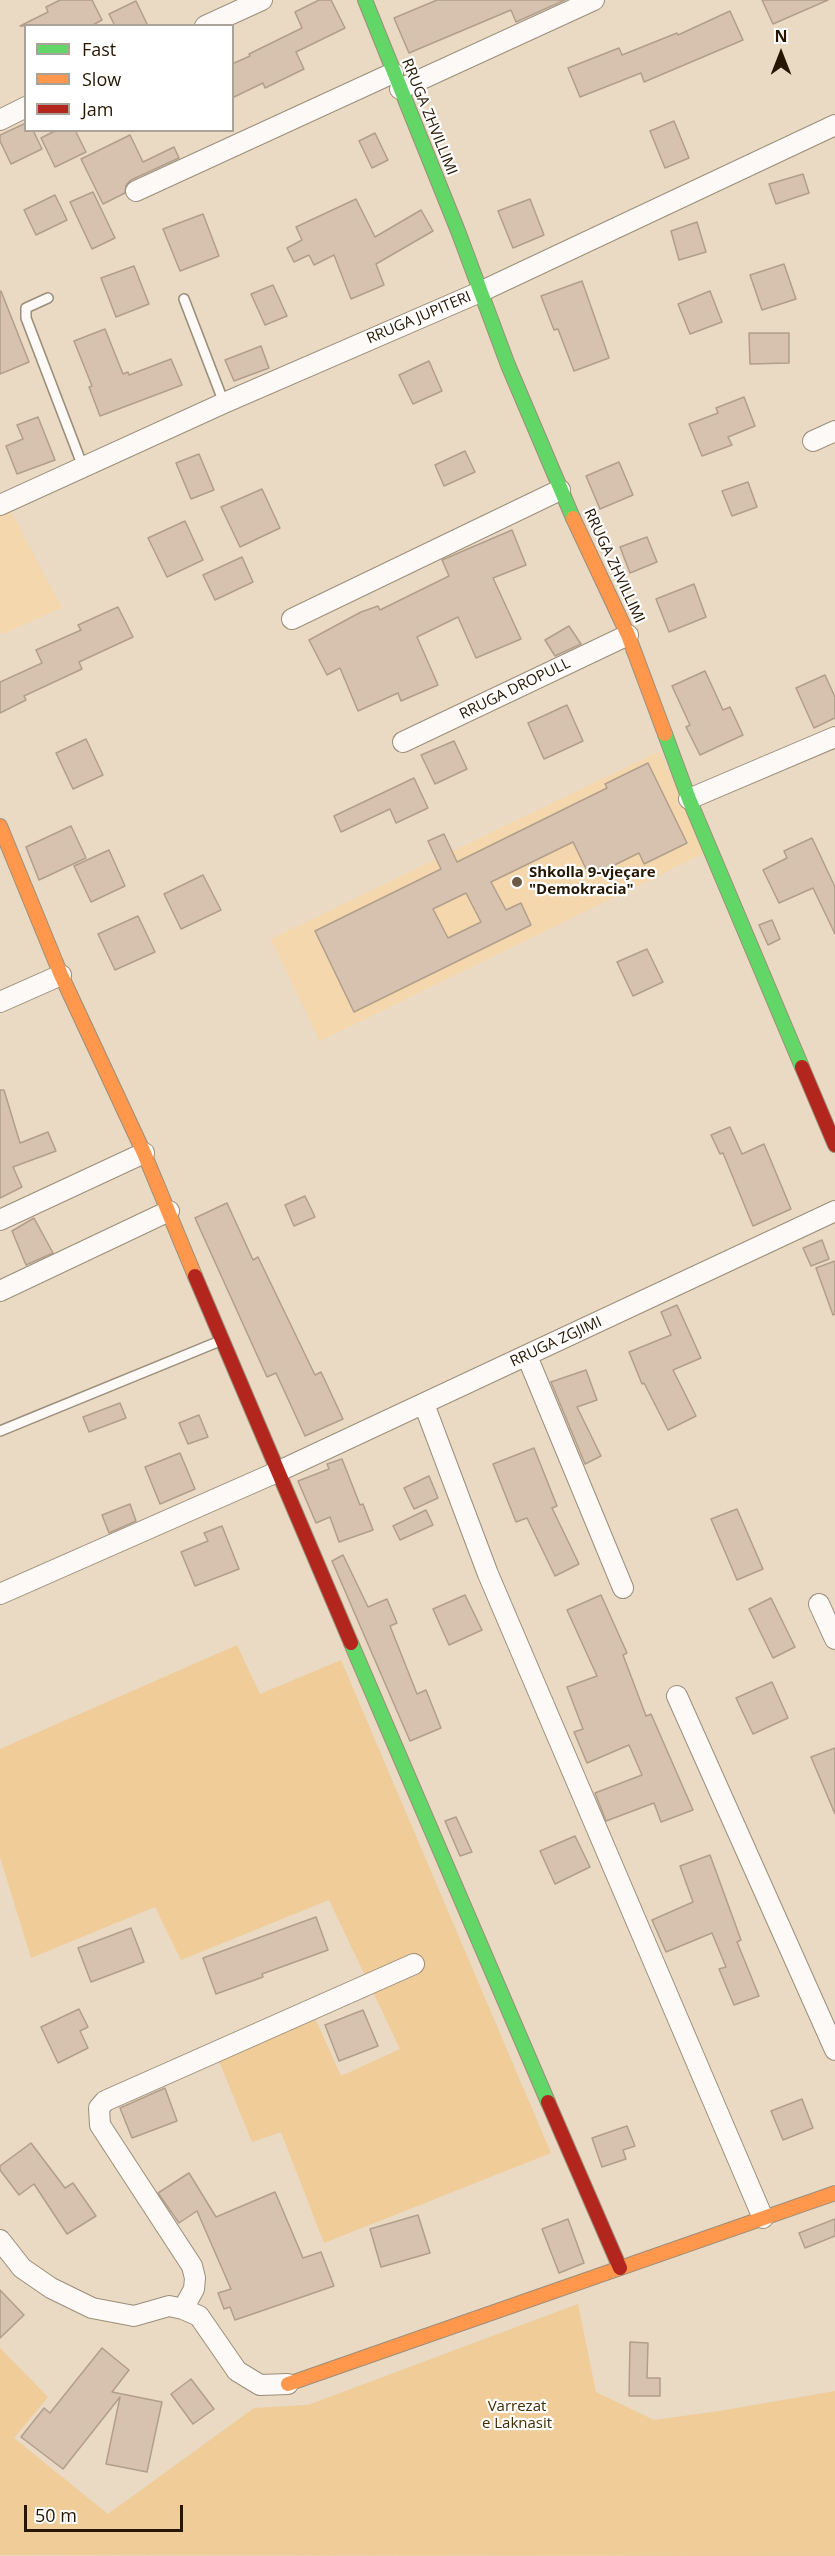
<!DOCTYPE html>
<html>
<head>
<meta charset="utf-8">
<style>
  body { margin:0 }
  #map { position:relative; width:835px; height:2556px; overflow:hidden; background:#eadac4; font-family:"Open Sans",sans-serif }
  canvas { display:block }
  .legend { position:absolute; left:24px; top:24px; width:210px; height:108px; box-sizing:border-box; background:#fff; border:2px solid #a8a299; margin:0; padding:8px 10px; list-style:none; font-size:18px; color:#261600 }
  .legend li { display:flex; align-items:center; gap:12px; height:30px }
  .legend b { width:30px; border:2px solid #a8a299 }
  .north { position:absolute; left:751px; top:24px; width:60px; height:60px; -webkit-text-stroke:4px #fff; paint-order:stroke; rotate:0deg; font-size:16px; font-weight:700; line-height:24px; text-align:center; color:#261600 }
  .north::after { content:''; display:block; margin:auto; width:21px; height:27px; background:#261600; clip-path:polygon(50% 0,100% 100%,50% 72%,0 100%) }
  .scale { position:absolute; left:24px; top:2505px; width:159px; height:27px; box-sizing:border-box; border:3px solid #261600; border-top:0; padding-left:8px; font-size:18px; line-height:21px; white-space:nowrap; color:#261600; -webkit-text-stroke:4px #fff; paint-order:stroke }
</style>
</head>
<body>
<div id="map">
<canvas width="835" height="2556"></canvas>
<ul class="legend">
<li><b style="height:8px;background:#63d668"></b>Fast</li>
<li><b style="height:8px;background:#ff974d"></b>Slow</li>
<li><b style="height:8px;background:#b3261e"></b>Jam</li>
</ul>
<div class="north">N</div>
<div class="scale">50 m</div>
</div>
<script>
const g = document.querySelector('canvas').getContext('2d');
g.lineJoin = 'round';
function fillPath(path, color) { g.fillStyle = color; g.fill(path, 'evenodd'); }
const poly = rows => new Path2D(rows.map(r => 'M' + r).join(''));
function strokePath(path, color, width, dash) { g.strokeStyle = color; g.lineWidth = width; g.lineCap = dash ? 'butt' : 'round'; g.setLineDash(dash || []); g.stroke(path); }
function drawText(font, color, halo, rows, align = 'center') {
  g.font = font + ' "Open Sans",sans-serif'; g.lineWidth = 4.5; g.setLineDash([]); g.textBaseline = 'middle'; g.strokeStyle = halo; g.fillStyle = color; for (const [text, x, y, turn = 0] of rows) {
    g.save(); g.translate(x, y); g.rotate((+turn || 0) * Math.PI / 180); g.textAlign = isNaN(turn) ? turn : align; if (halo) g.strokeText(text, 0, 0); g.fillText(text, 0, 0); g.restore();
  }
}
fillPath(poly([
  [9,508,62,608,0,635,0,512],
  [660,751,705,853,320,1041,271,939]
]), '#f4d7ac');
fillPath(poly([
  [237,1645,260,1694,341,1660,551,2153,324,2243,281,2132,252,2142,219,2061,315,2018,341,2076,400,2049,329,1900,181,1960,155,1907,31,1958,0,1857,0,1749],
  [578,2304,596,2392,654,2420,719,2411,835,2391,835,2556,0,2555,0,2348,48,2397,14,2438,108,2514,254,2408,308,2405]
]), '#efcc98');
const building = poly([
  [60,0,92,0,102,20,91,26,20,26,48,12,46,7,60,0],
  [319,0,331,0,345,28,296,52,304,69,265,88,263,83,232,98,232,64,250,56,249,54,302,28,295,12,319,0],
  [437,0,565,0,516,22,511,10,409,53,394,18,437,0],
  [762,0,828,0,773,24,762,0],
  [136,1,148,26,115,26,109,14,136,1],
  [730,11,743,40,644,82,641,73,580,97,568,68,619,48,622,55,677,33,678,35,730,11],
  [674,121,689,158,665,168,650,131,674,121],
  [26,123,26,130,33,130,42,149,11,164,0,141,0,135,26,123],
  [57,130,75,130,86,152,55,167,41,138,57,130],
  [375,133,388,160,372,168,359,141,375,133],
  [130,135,143,162,174,147,179,158,131,180,126,185,125,193,103,204,81,159,130,135],
  [803,174,809,193,776,204,769,184,803,174],
  [93,192,115,238,92,249,70,202,93,192],
  [55,195,67,220,36,235,24,210,55,195],
  [356,199,375,237,421,210,433,231,376,264,384,285,351,299,334,255,314,265,309,255,294,262,287,248,302,240,296,227,356,199],
  [530,199,544,235,513,248,498,211,530,199],
  [203,214,219,256,180,271,163,229,203,214],
  [697,222,706,252,679,260,671,231,697,222],
  [784,264,796,299,762,310,750,275,784,264],
  [134,266,149,304,116,317,101,278,134,266],
  [582,281,609,358,574,371,558,329,554,330,541,296,582,281],
  [273,285,287,316,265,325,251,294,273,285],
  [1,291,29,362,0,374,0,292,1,291],
  [710,291,722,322,690,334,678,304,710,291],
  [105,329,123,374,128,372,129,375,171,359,182,385,100,416,89,387,92,386,74,341,105,329],
  [749,333,789,333,789,363,750,364,749,333],
  [261,346,269,368,234,381,225,360,261,346],
  [429,361,442,391,413,404,399,375,429,361],
  [744,397,755,426,728,437,732,445,702,456,689,424,718,413,716,408,744,397],
  [38,417,55,460,17,474,6,446,23,439,17,425,38,417],
  [465,451,475,472,444,486,435,465,465,451],
  [199,454,214,490,191,499,176,463,199,454],
  [619,462,633,495,600,509,586,476,619,462],
  [748,482,757,507,732,516,722,491,748,482],
  [262,489,280,528,240,547,221,507,262,489],
  [185,521,203,560,167,577,148,538,185,521],
  [512,530,526,565,493,578,521,639,476,658,458,617,417,637,438,685,401,701,398,693,358,711,340,668,327,675,309,640,361,612,378,606,380,610,449,576,442,560,512,530],
  [647,537,657,562,630,573,620,547,647,537],
  [242,557,253,582,215,600,203,575,242,557],
  [694,584,706,617,669,632,656,599,694,584],
  [118,607,133,637,79,662,82,669,24,696,26,700,0,713,0,682,42,663,36,650,81,630,78,625,118,607],
  [569,626,581,644,555,656,545,640,569,626],
  [705,671,723,710,730,707,743,735,700,755,686,727,690,725,672,686,705,671],
  [825,675,835,697,835,718,814,728,796,688,825,675],
  [567,705,583,741,544,759,528,723,567,705],
  [86,739,103,775,73,789,56,753,86,739],
  [454,741,467,769,435,784,421,755,454,741],
  [648,763,687,843,644,864,639,853,590,877,573,842,491,882,506,910,521,903,531,925,354,1012,315,931,441,869,428,841,444,834,457,862,607,788,605,784,648,763],
  [466,893,481,922,448,938,433,909,466,893],
  [414,778,428,808,396,823,390,809,341,832,334,816,414,778],
  [71,826,86,858,39,880,26,847,71,826],
  [812,838,835,887,835,934,813,888,779,903,763,870,787,858,784,851,812,838],
  [109,850,125,886,91,902,74,866,109,850],
  [203,875,221,910,181,929,164,894,203,875],
  [138,916,155,952,115,970,98,934,138,916],
  [772,920,780,939,768,945,759,925,772,920],
  [647,949,663,982,633,996,617,962,647,949],
  [0,1090,4,1090,20,1143,48,1132,56,1151,13,1167,22,1187,0,1198,0,1090],
  [730,1127,742,1154,764,1144,791,1209,753,1226,723,1153,720,1154,711,1135,730,1127],
  [305,1196,315,1217,294,1226,285,1205,305,1196],
  [227,1203,253,1260,258,1257,315,1375,321,1372,343,1419,305,1436,276,1373,267,1377,195,1218,227,1203],
  [34,1218,53,1253,26,1265,12,1231,34,1218],
  [822,1240,829,1259,811,1266,803,1248,822,1240],
  [835,1261,835,1314,833,1315,816,1268,835,1261],
  [677,1305,701,1358,673,1370,696,1416,668,1430,644,1383,642,1384,629,1352,671,1335,661,1312,677,1305],
  [586,1370,597,1400,577,1407,601,1456,585,1464,551,1382,586,1370],
  [120,1403,126,1418,89,1432,83,1417,120,1403],
  [199,1415,208,1437,188,1444,179,1423,199,1415],
  [534,1448,557,1506,552,1508,579,1564,555,1576,527,1518,516,1522,493,1464,534,1448],
  [180,1453,195,1489,160,1504,145,1467,180,1453],
  [342,1459,360,1505,363,1504,373,1530,339,1542,330,1517,316,1523,298,1481,329,1469,327,1464,342,1459],
  [429,1476,438,1498,414,1509,404,1488,429,1476],
  [130,1504,136,1521,109,1533,102,1515,130,1504],
  [737,1509,763,1569,737,1580,711,1519,737,1509],
  [426,1510,433,1525,400,1540,393,1526,426,1510],
  [222,1526,239,1569,195,1586,181,1552,208,1541,204,1533,222,1526],
  [343,1555,368,1607,387,1599,397,1623,390,1626,417,1694,426,1690,441,1728,410,1741,332,1561,343,1555],
  [465,1595,482,1630,449,1645,433,1609,465,1595],
  [601,1595,627,1653,623,1655,646,1716,651,1714,693,1810,661,1822,654,1803,606,1821,595,1793,642,1775,629,1745,587,1763,574,1732,583,1729,567,1687,597,1676,567,1610,601,1595],
  [771,1598,795,1647,773,1658,749,1609,771,1598],
  [772,1682,788,1718,753,1734,736,1698,772,1682],
  [835,1748,835,1814,811,1757,835,1748],
  [456,1817,472,1852,460,1856,445,1821,456,1817],
  [575,1836,590,1867,555,1884,540,1851,575,1836],
  [710,1855,741,1940,737,1942,759,1996,734,2005,719,1969,726,1967,712,1933,666,1952,652,1920,693,1902,680,1866,710,1855],
  [316,1917,328,1950,262,1974,263,1977,216,1994,203,1958,316,1917],
  [131,1928,144,1962,91,1982,78,1948,131,1928],
  [79,2009,88,2027,80,2031,88,2048,58,2063,41,2027,79,2009],
  [363,2010,378,2046,339,2061,325,2025,363,2010],
  [165,2088,177,2121,132,2138,120,2108,165,2088],
  [802,2099,813,2128,783,2140,771,2111,802,2099],
  [627,2126,635,2146,623,2150,626,2159,602,2167,592,2138,627,2126],
  [31,2143,65,2188,73,2183,96,2216,67,2234,34,2184,19,2195,0,2170,0,2166,31,2143],
  [189,2173,216,2217,275,2192,303,2258,321,2252,334,2286,235,2320,230,2307,224,2309,218,2293,231,2289,197,2211,179,2223,158,2193,189,2173],
  [418,2215,430,2253,381,2267,370,2229,418,2215],
  [568,2219,584,2263,559,2273,542,2229,568,2219],
  [835,2219,835,2236,805,2248,799,2233,835,2219],
  [0,2290,24,2315,0,2338,0,2290],
  [630,2342,648,2343,647,2378,660,2378,660,2396,629,2396,630,2342],
  [102,2348,129,2370,112,2392,162,2402,147,2472,106,2464,120,2397,63,2469,21,2437,44,2408,50,2413,102,2348],
  [191,2379,214,2409,193,2424,171,2394,191,2379]
]);
fillPath(building, '#d6c2af');
strokePath(building, '#b19e8b', 1.5);
const lane = poly([
  [48,298,26,308,26,318,83,467],
  [184,299,224,403],
  [0,1431,220,1341]
]);
const street = poly([
  [205,26,262,0],
  [400,89,594,0],
  [0,120,26,107],
  [136,191,393,73],
  [813,441,835,431],
  [0,505,224,403,480,292,835,125],
  [292,619,560,490],
  [403,742,628,635],
  [689,799,835,737],
  [0,1002,61,975],
  [0,1220,144,1153],
  [0,1291,169,1211],
  [527,1356,623,1588],
  [424,1404,488,1574,763,2218],
  [0,1594,277,1472,835,1211],
  [819,1604,835,1639],
  [677,1696,835,2050],
  [0,2240,22,2268,51,2288,92,2308,134,2316,169,2306,183,2309,199,2316,237,2371,260,2385,288,2384],
  [183,2309,194,2289,195,2278,192,2266,100,2125,99,2108,105,2101,414,1964]
]);
const fast = poly([
  [365,0,458,231,508,365,573,518],
  [665,734,689,799,802,1067],
  [351,1643,548,2102]
]);
const slow = poly([
  [573,518,628,635,665,734],
  [0,826,61,975,144,1153,195,1276],
  [288,2384,835,2193]
]);
const jam = poly([
  [802,1067,835,1145],
  [195,1276,351,1643],
  [548,2102,620,2268]
]);
strokePath(lane, '#9b8e7a', 12);
strokePath(street, '#9b8e7a', 22);
strokePath(fast, '#9b8e7a', 16);
strokePath(slow, '#9b8e7a', 16);
strokePath(jam, '#9b8e7a', 16);
strokePath(lane, '#fcf9f6', 9);
strokePath(street, '#fcf9f6', 20);
strokePath(fast, '#63d668', 14);
strokePath(slow, '#ff974d', 14);
strokePath(jam, '#b3261e', 14);
for (const [x, y, r, color] of [
  [517,882,6,"#6b5b45"]
]) { const dot = new Path2D(); dot.arc(x, y, r, 0, 2 * Math.PI); g.fillStyle = color; g.fill(dot); strokePath(dot, '#fff', 2); }
drawText('15px', '#261600', '#fff', [
  ["RRUGA ZHVILLIMI",429,117,68],
  ["RRUGA JUPITERI",419,318,-23],
  ["RRUGA ZHVILLIMI",614,566,65],
  ["RRUGA DROPULL",515,689,-26],
  ["RRUGA ZGJIMI",556,1342,-25]
]);
drawText('bold 15px', '#261600', '#fff', [
  ["Shkolla 9-vjeçare",529,873],
  ["\"Demokracia\"",529,890]
], 'left');
drawText('15px', '#422b02', '#fff', [
  ["Varrezat",517,2407],
  ["e Laknasit",517,2424]
]);
</script>
</body>
</html>
